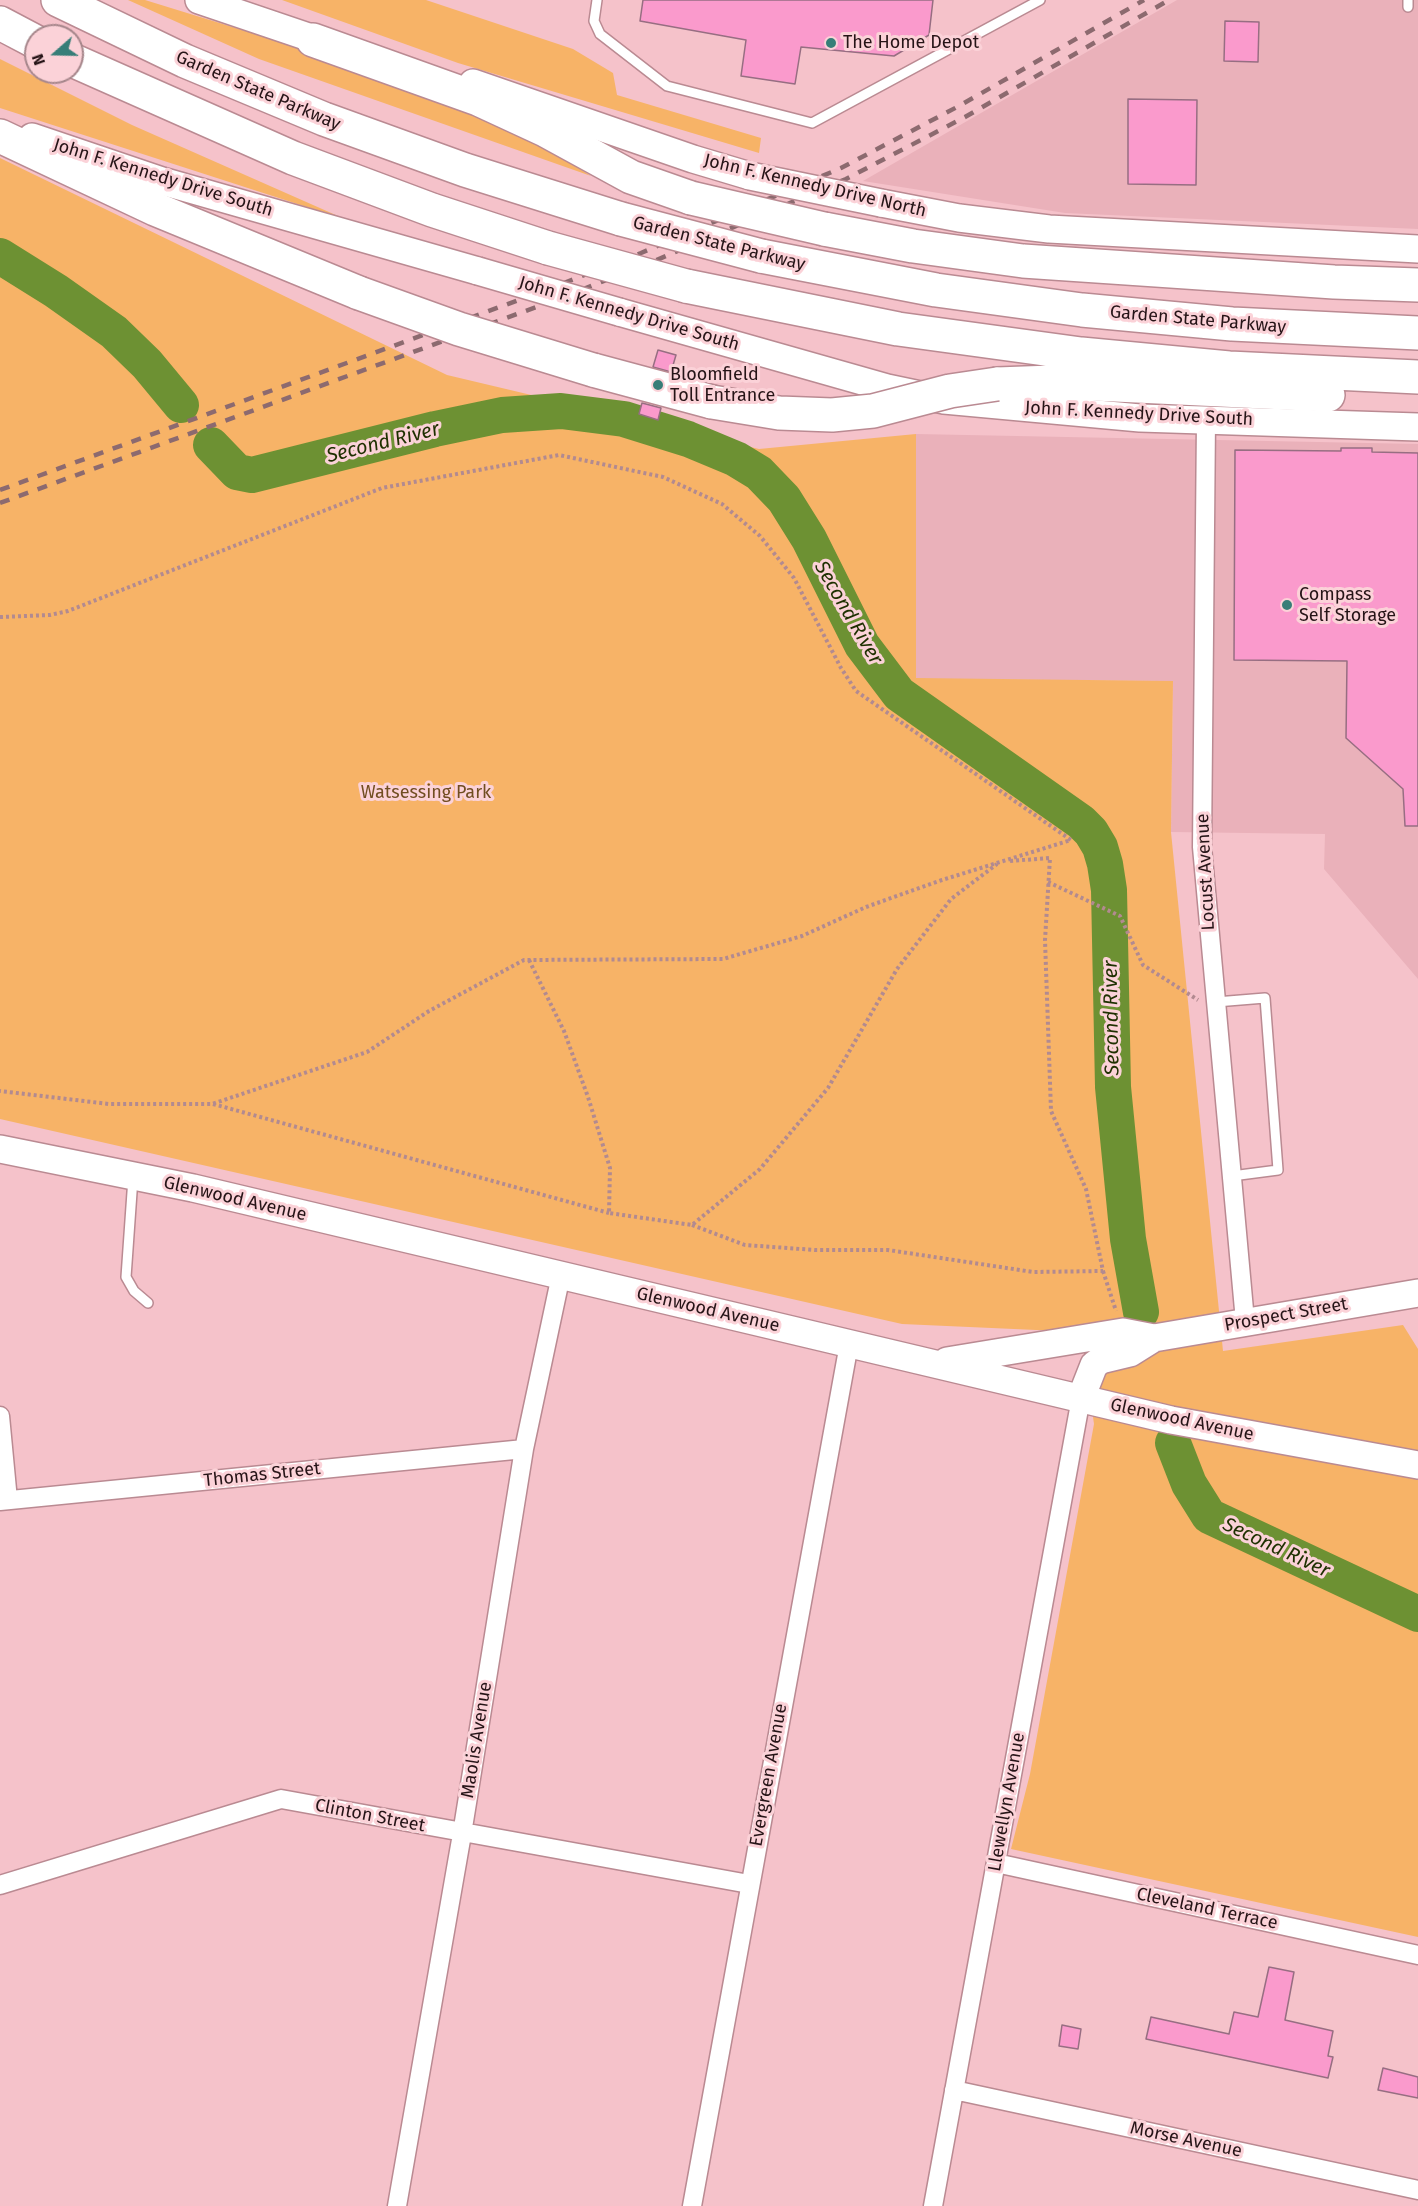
<!DOCTYPE html>
<html>
<head>
<meta charset="utf-8">
<style>
  body { margin:0 }
  #map { position:relative; width:1418px; height:2206px; overflow:hidden; background:#f5c2ca; font-family:"Fira Sans",sans-serif }
  canvas { display:block }
  .north { position:absolute; left:24px; top:24px; width:60px; height:60px; box-sizing:border-box; background:#fbd2d8; border:2px solid #a6868b; border-radius:50%; rotate:250deg; font-size:16px; font-weight:700; line-height:24px; text-align:center; color:#261417 }
  .north::after { content:''; display:block; margin:auto; width:21px; height:27px; background:#377e78; clip-path:polygon(50% 0,100% 100%,50% 72%,0 100%) }
</style>
</head>
<body>
<div id="map">
<canvas width="1418" height="2206"></canvas>
<div class="north">N</div>
</div>
<script>
const g = document.querySelector('canvas').getContext('2d');
g.lineJoin = 'round';
function fillPath(path, color) { g.fillStyle = color; g.fill(path, 'evenodd'); }
const poly = rows => new Path2D(rows.map(r => 'M' + r).join(''));
function strokePath(path, color, width, dash) { g.strokeStyle = color; g.lineWidth = width; g.lineCap = dash ? 'butt' : 'round'; g.setLineDash(dash || []); g.stroke(path); }
function drawText(font, color, halo, rows, align = 'center') {
  g.font = font + ' "Fira Sans",sans-serif'; g.lineWidth = 6; g.setLineDash([]); g.textBaseline = 'middle'; g.strokeStyle = halo; g.fillStyle = color; for (const [text, x, y, turn = 0] of rows) {
    g.save(); g.translate(x, y); g.rotate((+turn || 0) * Math.PI / 180); g.textAlign = isNaN(turn) ? turn : align; if (halo) g.strokeText(text, 0, 0); g.fillText(text, 0, 0); g.restore();
  }
}
fillPath(poly([
  [1177,0,1418,0,1418,229,1065,213,863,181],
  [916,434,1418,444,1418,979,1324,869,1325,834,1171,832,1173,681,916,679]
]), '#eab1ba');
fillPath(poly([
  [128,0,145,0,388,75,491,113,591,176,259,59],
  [282,0,426,0,573,49,613,73,617,95,761,138,759,153,458,63],
  [0,59,132,125,347,220,0,108],
  [0,158,447,375,759,449,916,434,916,678,1173,681,1171,832,1223,1351,1403,1325,1418,1349,1418,1937,1011,1849,1030,1774,1094,1424,1081,1332,902,1324,0,1119]
]), '#f7b367');
strokePath(poly([
  [0,256,56,291,114,332,147,364,181,405],
  [211,445,237,472,252,475,435,429,502,415,561,411,624,419,688,439,736,459,759,473,784,499,809,539,862,645,899,694,1081,822,1091,832,1100,847,1105,864,1109,890,1113,1087,1128,1239,1141,1312],
  [1173,1443,1189,1484,1209,1516,1418,1614]
]), '#6d9133', 36);
const building = poly([
  [643,0,933,0,929,35,894,56,801,47,795,84,741,76,746,40,640,21,643,0],
  [1225,21,1259,22,1258,62,1224,61,1225,21],
  [1128,99,1197,100,1196,185,1128,184,1128,99],
  [658,350,676,355,671,372,653,367,658,350],
  [642,403,661,408,658,420,639,414,642,403],
  [1341,448,1372,448,1372,452,1418,453,1418,826,1405,826,1403,789,1346,738,1347,661,1234,660,1235,450,1341,451,1341,448],
  [1269,1967,1294,1972,1285,2020,1333,2031,1328,2056,1333,2057,1328,2078,1146,2039,1151,2017,1229,2034,1234,2012,1258,2017,1269,1967],
  [1062,2025,1081,2029,1078,2049,1059,2046,1062,2025],
  [1383,2068,1418,2077,1418,2098,1378,2090,1383,2068]
]);
fillPath(building, '#fa9acc');
strokePath(building, '#976e82', 1.5);
const lane = poly([
  [597,0,594,21,600,34,667,86,812,123,1040,0],
  [1408,0,1408,7],
  [1216,1002,1265,998,1278,1170,1232,1176],
  [133,1178,126,1277,134,1291,148,1303]
]);
const street = poly([
  [1206,420,1202,847,1245,1321],
  [0,1416,8,1500],
  [0,1501,524,1449],
  [996,1863,1418,1955],
  [0,1885,281,1799,749,1884],
  [954,2090,1418,2190],
  [397,2206,462,1834,524,1449,561,1275],
  [692,2206,849,1344],
  [933,2206,1081,1398]
]);
const secondary = poly([
  [199,0,332,45],
  [473,83,693,159,750,176],
  [32,137,162,181,478,271],
  [881,203,959,218,1049,229,1418,249],
  [619,312,887,388,944,400,1140,418,1418,427],
  [0,1149,193,1188,1171,1420,1418,1465],
  [947,1361,1123,1332,1154,1338,1418,1293],
  [1081,1398,1094,1365,1101,1360,1130,1353,1154,1338]
]);
const highway = poly([
  [58,0,185,61,324,119,465,170,621,219],
  [0,23,36,42],
  [313,40,478,99,545,130,631,177,691,198],
  [72,60,293,158,432,210,548,248],
  [0,136,155,209,359,293],
  [824,229,913,246,1023,261,1334,282,1418,285],
  [761,256,936,290,1082,310,1232,324,1418,333],
  [686,286,898,329,1081,354,1229,368,1418,377],
  [593,370,712,402],
  [997,384,1052,382,1328,395]
]);
strokePath(lane, '#ba8a92', 12);
strokePath(street, '#ba8a92', 21);
strokePath(secondary, '#ba8a92', 30);
strokePath(highway, '#ba8a92', 36);
strokePath(poly([
  [0,617,50,615,68,611,382,488,559,455,663,477,722,504,760,536,794,578,841,668,856,691,1071,840,942,880,866,907,802,936,723,959,524,960,429,1011,367,1052,212,1104,109,1104,0,1091],
  [1048,882,1120,916,1143,965,1198,1000],
  [529,960,564,1031,588,1097,610,1168,609,1213,692,1225,760,1169,828,1088,897,969,951,899,997,864],
  [213,1104,609,1213],
  [692,1225,745,1245,815,1250,888,1250,1033,1272,1103,1271,1086,1189,1051,1111,1045,940,1050,858,1010,861],
  [1103,1271,1116,1311]
]), '#b28a90', 4, [3, 3]);
strokePath(lane, '#fff', 9);
strokePath(street, '#fff', 18);
strokePath(secondary, '#fff', 27);
strokePath(highway, '#fff', 33);
strokePath(poly([
  [0,490,546,290,641,253,841,168,959,106,1144,0],
  [0,503,550,302,645,265,846,179,965,117,1169,0]
]), '#8c6a6f', 4.5, [10, 10]);
const secondaryBridge = poly([
  [750,176,881,203],
  [478,271,619,312]
]);
const highwayBridge = poly([
  [691,198,824,229],
  [621,219,761,256],
  [548,248,686,286],
  [359,293,459,329,593,370],
  [712,402,779,413,832,415,873,411,950,391,997,384]
]);
strokePath(secondaryBridge, '#ba8a92', 30, []);
strokePath(highwayBridge, '#ba8a92', 36, []);
strokePath(secondaryBridge, '#fff', 27);
strokePath(highwayBridge, '#fff', 33);
for (const [x, y, r, color] of [
  [831,43,6,"#377e78"],
  [658,385,6,"#377e78"],
  [1287,605,6,"#377e78"]
]) { const dot = new Path2D(); dot.arc(x, y, r, 0, 2 * Math.PI); g.fillStyle = color; g.fill(dot); strokePath(dot, '#fbd2d8', 2); }
drawText('18px', '#261417', '#fbd2d8', [
  ["The Home Depot",843,43],
  ["Bloomfield",670,375],
  ["Toll Entrance",670,396],
  ["Compass",1299,595],
  ["Self Storage",1299,616]
], 'left');
drawText('18px', '#261417', '#fbd2d8', [
  ["Garden State Parkway",258,91,23],
  ["John F. Kennedy Drive South",163,178,17],
  ["John F. Kennedy Drive North",815,186,13],
  ["Garden State Parkway",719,244,14],
  ["John F. Kennedy Drive South",629,314,16],
  ["Garden State Parkway",1198,320,5],
  ["John F. Kennedy Drive South",1139,414,3],
  ["Locust Avenue",1206,872,-93],
  ["Glenwood Avenue",235,1199,13],
  ["Glenwood Avenue",708,1310,13],
  ["Prospect Street",1286,1315,-10],
  ["Glenwood Avenue",1182,1420,12],
  ["Thomas Street",262,1475,-6],
  ["Maolis Avenue",477,1740,-81],
  ["Evergreen Avenue",769,1775,-80],
  ["Llewellyn Avenue",1007,1802,-80],
  ["Clinton Street",370,1816,11],
  ["Cleveland Terrace",1207,1909,12],
  ["Morse Avenue",1186,2140,12]
]);
drawText('18px', '#714d21', '#fbd2d8', [
  ["Watsessing Park",426,793]
]);
drawText('italic 20px', '#1e3000', '#fbd2d8', [
  ["Second River",383,443,-14],
  ["Second River",848,613,60],
  ["Second River",1112,1018,-91],
  ["Second River",1276,1548,25]
]);
</script>
</body>
</html>
